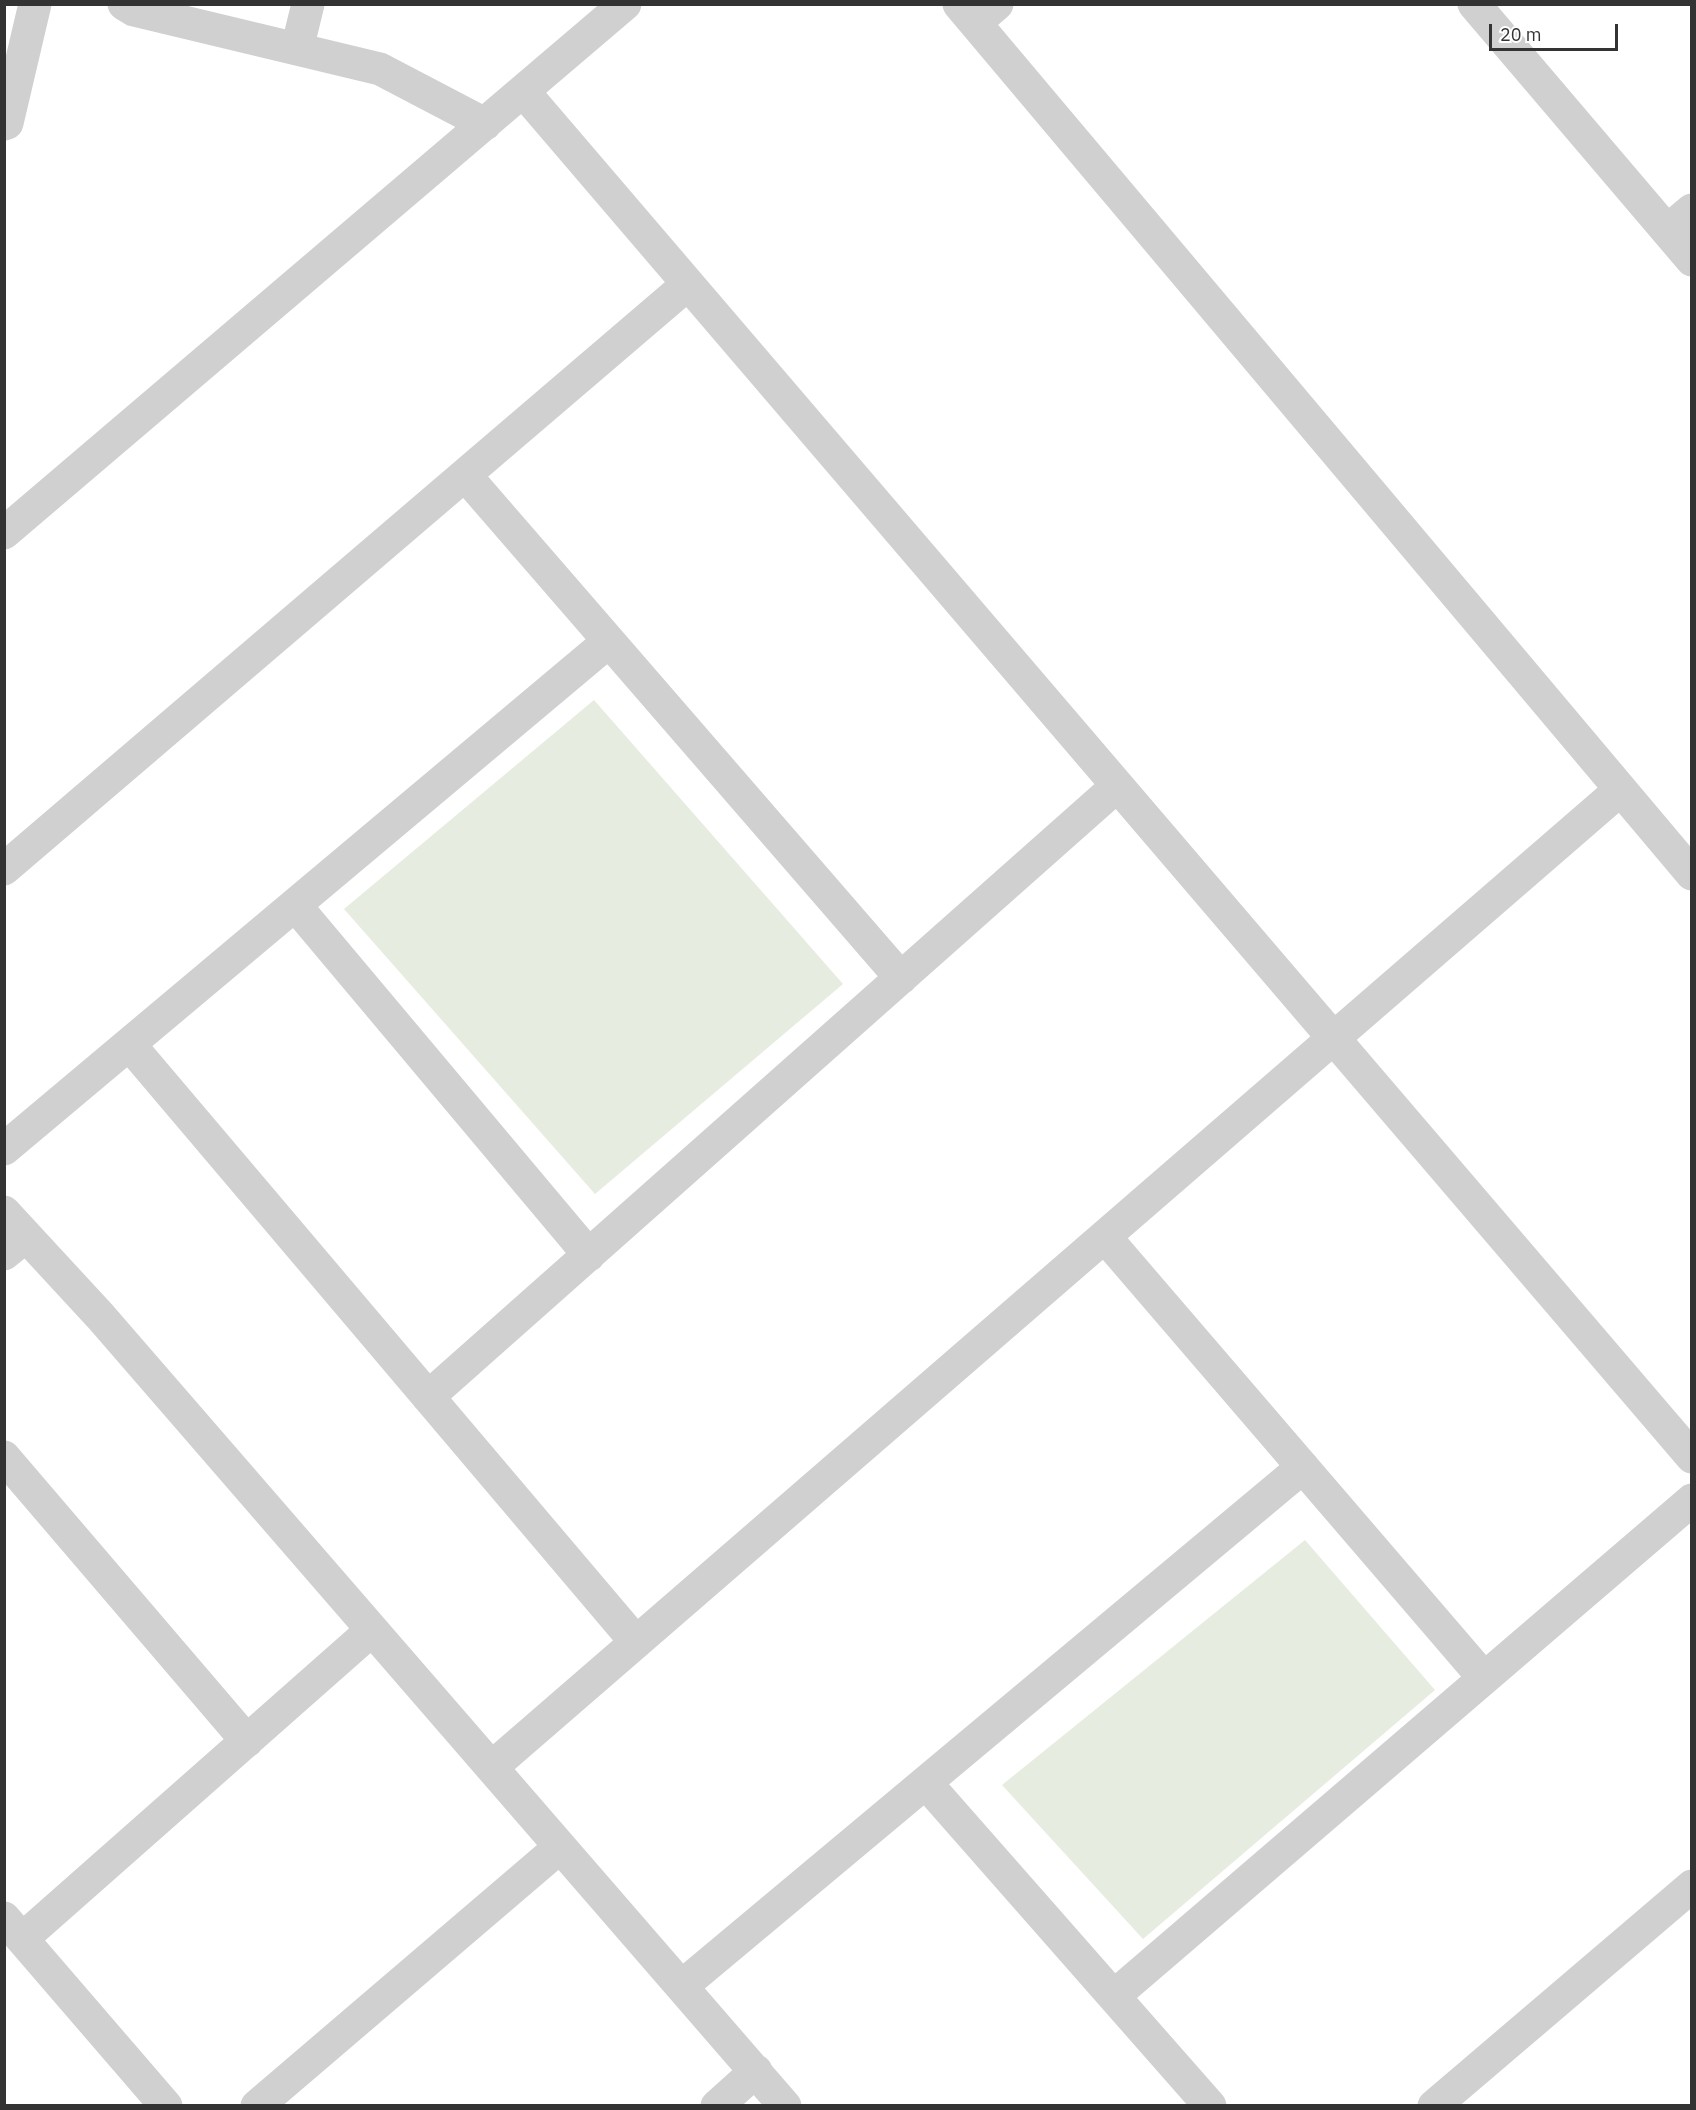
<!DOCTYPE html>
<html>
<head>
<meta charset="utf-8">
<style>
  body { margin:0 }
  #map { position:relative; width:1696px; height:2110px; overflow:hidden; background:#fff; font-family:"IBM Plex Sans",sans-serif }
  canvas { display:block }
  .frame { position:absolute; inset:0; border:6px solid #333; pointer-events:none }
  .scale { position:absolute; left:1489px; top:24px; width:129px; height:27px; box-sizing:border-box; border:3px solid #333; border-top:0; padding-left:8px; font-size:18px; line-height:21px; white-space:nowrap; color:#333; -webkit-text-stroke:4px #fff; paint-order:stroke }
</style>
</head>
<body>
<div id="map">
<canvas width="1696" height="2110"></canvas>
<div class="frame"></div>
<div class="scale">20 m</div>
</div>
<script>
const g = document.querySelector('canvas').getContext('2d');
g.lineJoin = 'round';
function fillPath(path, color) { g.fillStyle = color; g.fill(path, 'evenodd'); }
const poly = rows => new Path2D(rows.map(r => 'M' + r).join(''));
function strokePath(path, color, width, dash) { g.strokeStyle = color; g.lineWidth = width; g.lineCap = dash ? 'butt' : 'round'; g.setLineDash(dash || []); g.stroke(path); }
fillPath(poly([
  [594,700,843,984,595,1194,344,909],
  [1305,1540,1435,1690,1143,1939,1002,1785]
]), '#e6ecdf');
strokePath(poly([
  [124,4,134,10,380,69,485,124],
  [959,4,1692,874],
  [1474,4,1692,260],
  [975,23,997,4],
  [297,49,308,4],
  [523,91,1692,1457],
  [4,124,7,123,35,4],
  [1667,231,1692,210],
  [465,475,901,978],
  [4,533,625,4],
  [4,869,688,284],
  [295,905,589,1255],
  [129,1044,636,1642],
  [4,1149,608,642],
  [4,1212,101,1317,785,2106],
  [1105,1237,1484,1678],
  [4,1254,26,1236],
  [428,1397,1117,786],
  [4,1457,247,1741],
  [492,1767,1620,790],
  [926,1783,1210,2106],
  [4,1918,166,2106],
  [22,1939,372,1630],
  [682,1986,1303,1467],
  [1114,1996,1692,1500],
  [257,2106,560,1847],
  [717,2106,756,2071],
  [1434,2106,1692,1886]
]), '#d0d0d0', 33);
</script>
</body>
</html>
